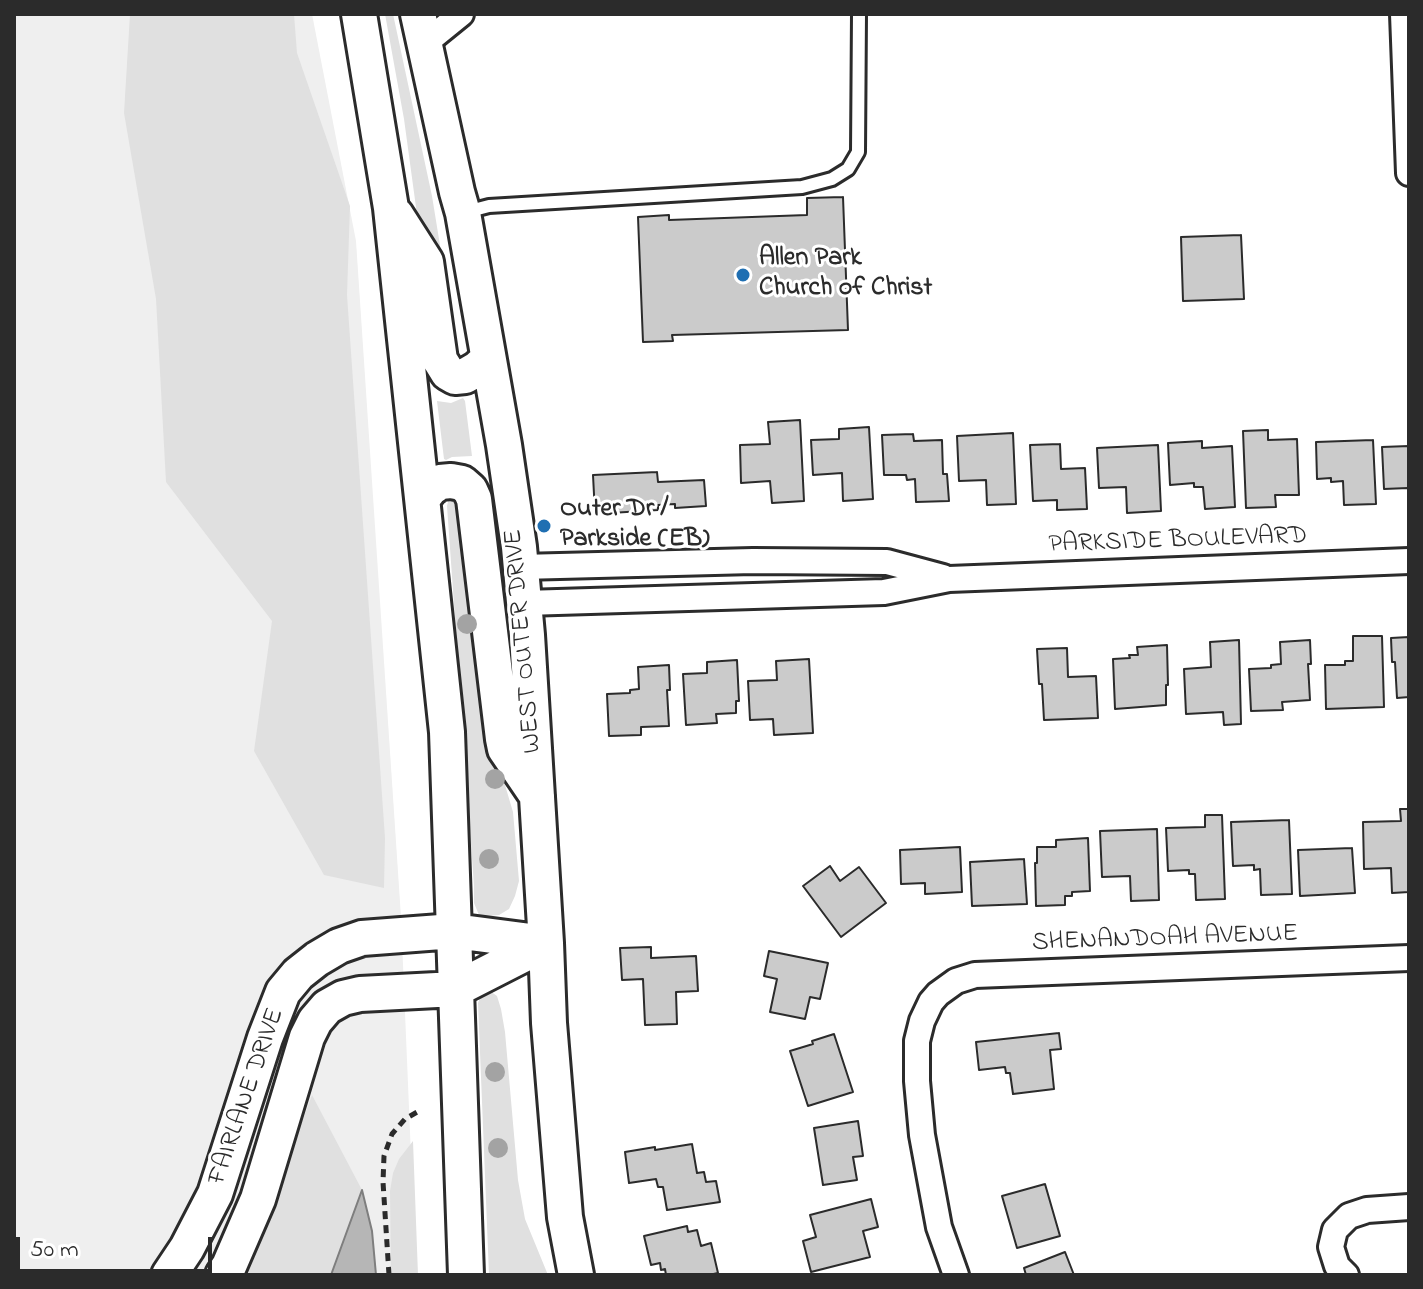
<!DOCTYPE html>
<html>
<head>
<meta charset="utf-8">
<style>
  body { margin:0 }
  #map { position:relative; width:1423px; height:1289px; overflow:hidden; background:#fff; font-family:"Indie Flower",sans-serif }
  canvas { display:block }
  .frame { position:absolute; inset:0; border:16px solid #2b2b2b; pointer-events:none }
  .scale { position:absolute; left:16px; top:1237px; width:196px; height:36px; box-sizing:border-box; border:4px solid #2b2b2b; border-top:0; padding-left:10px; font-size:24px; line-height:28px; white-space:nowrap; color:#2b2b2b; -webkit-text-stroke:6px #fff; paint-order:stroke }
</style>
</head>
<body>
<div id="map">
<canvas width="1423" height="1289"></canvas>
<div class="frame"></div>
<div class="scale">50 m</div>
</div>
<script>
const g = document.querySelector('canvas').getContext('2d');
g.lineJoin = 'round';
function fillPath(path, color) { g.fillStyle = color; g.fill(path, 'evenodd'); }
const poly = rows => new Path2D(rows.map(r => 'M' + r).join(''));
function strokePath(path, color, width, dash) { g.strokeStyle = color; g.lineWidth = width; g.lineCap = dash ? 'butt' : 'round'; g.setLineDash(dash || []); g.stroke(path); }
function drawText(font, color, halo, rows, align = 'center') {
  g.font = font + ' "Indie Flower",sans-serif'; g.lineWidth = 6; g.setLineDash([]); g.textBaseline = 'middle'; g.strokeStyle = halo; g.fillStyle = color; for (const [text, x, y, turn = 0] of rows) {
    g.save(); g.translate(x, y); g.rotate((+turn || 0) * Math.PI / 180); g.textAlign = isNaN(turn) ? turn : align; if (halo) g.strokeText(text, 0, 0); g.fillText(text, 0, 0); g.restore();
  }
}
fillPath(poly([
  [14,14,312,14,356,241,401,917,416,1275,14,1275]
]), '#efefef');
fillPath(poly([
  [130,14,294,14,297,53,350,206,347,295,385,838,384,888,324,875,254,751,272,621,166,482,156,299,124,113],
  [385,14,393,14,432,196,457,350,447,351,418,222,404,119],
  [463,398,465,401,472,456,452,457,446,460,444,459,437,401,451,403],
  [449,498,458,498,494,758,505,785,513,812,519,881,515,896,509,909,499,915,487,916,479,915,474,903,474,886,447,506],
  [490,991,497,996,501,1009,505,1032,518,1180,525,1219,548,1275,489,1275,478,1003,482,992],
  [312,1095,362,1190,331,1275,245,1275],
  [413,1141,418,1275,391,1275,390,1191,393,1173,399,1159]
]), '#e0e0e0');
const water = poly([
  [362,1190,372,1231,376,1275,331,1275,362,1190]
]);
fillPath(water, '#b6b6b6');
strokePath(water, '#7e7e7e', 2);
const building = poly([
  [843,197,848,330,672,335,673,341,643,342,638,217,669,215,669,220,807,215,807,198,843,197],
  [1241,235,1244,299,1183,301,1181,237,1241,235],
  [800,420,804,501,772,503,770,481,741,483,740,445,770,444,768,422,800,420],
  [869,427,873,499,843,501,842,473,813,475,811,440,839,439,839,429,869,427],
  [1268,430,1268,440,1297,439,1299,495,1275,495,1276,507,1246,508,1243,431,1268,430],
  [1013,433,1016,504,987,505,986,480,959,481,957,436,1013,433],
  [913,434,914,441,942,440,943,474,947,474,949,501,916,502,915,479,907,480,906,475,884,475,882,435,913,434],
  [1373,440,1376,504,1344,505,1343,481,1331,482,1331,478,1317,479,1316,442,1373,440],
  [1202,441,1202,448,1232,446,1235,507,1205,509,1203,487,1194,487,1194,483,1170,485,1168,443,1202,441],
  [1060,444,1061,469,1085,468,1087,509,1057,510,1057,500,1033,501,1030,445,1060,444],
  [1158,445,1161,511,1127,513,1126,487,1099,488,1097,448,1158,445],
  [1409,446,1409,492,1408,488,1384,489,1382,447,1409,446],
  [657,472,658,482,704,480,706,506,675,508,675,504,658,505,658,510,595,514,593,475,657,472],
  [1353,636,1382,636,1384,707,1326,709,1325,665,1345,665,1345,661,1353,661,1353,636],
  [1409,637,1409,697,1397,698,1395,662,1392,662,1391,638,1409,637],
  [1239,640,1241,724,1224,725,1223,712,1186,714,1184,669,1211,667,1210,642,1239,640],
  [1310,640,1311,664,1308,664,1310,700,1282,702,1283,710,1251,711,1249,669,1271,668,1271,665,1281,664,1280,642,1310,640],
  [1167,645,1168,685,1166,685,1166,705,1115,709,1113,659,1130,658,1129,655,1138,655,1137,647,1167,645],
  [1067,648,1068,677,1096,676,1098,718,1044,720,1042,684,1039,684,1037,649,1067,648],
  [809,659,813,733,774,735,773,719,750,720,748,681,777,680,776,661,809,659],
  [737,660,739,701,736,701,736,713,716,714,717,723,686,725,683,674,707,673,707,662,737,660],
  [669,665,670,690,667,690,669,726,641,727,641,735,609,736,607,694,630,693,630,690,639,689,638,667,669,665],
  [1400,809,1409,809,1409,892,1392,893,1391,868,1364,869,1363,822,1401,821,1400,809],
  [1205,815,1222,815,1225,899,1196,900,1195,874,1189,874,1189,870,1168,871,1166,828,1205,827,1205,815],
  [1289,820,1292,894,1261,895,1260,869,1254,870,1254,865,1233,866,1231,822,1289,820],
  [1157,829,1159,900,1131,901,1130,876,1102,877,1100,831,1157,829],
  [1088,838,1090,891,1072,892,1072,896,1065,896,1065,905,1036,906,1035,863,1037,863,1037,847,1056,847,1056,840,1088,838],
  [960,847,962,892,925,894,925,883,901,884,900,850,960,847],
  [1352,848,1355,893,1300,896,1298,850,1352,848],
  [1024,859,1027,904,972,906,970,862,1024,859],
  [830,866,840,881,859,867,886,903,841,937,803,886,830,866],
  [651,947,651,958,696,956,698,991,676,992,677,1024,645,1025,643,979,622,980,620,948,651,947],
  [769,951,828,963,820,999,810,997,805,1019,770,1012,777,979,764,976,769,951],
  [1059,1033,1061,1049,1050,1050,1054,1089,1013,1094,1010,1073,1006,1073,1005,1067,979,1070,976,1042,1059,1033],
  [834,1034,853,1092,808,1106,790,1051,813,1044,812,1041,834,1034],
  [858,1121,863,1156,853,1157,857,1180,823,1185,814,1128,858,1121],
  [692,1144,697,1173,704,1172,706,1182,716,1181,720,1202,667,1210,663,1187,658,1187,656,1179,629,1183,625,1152,655,1147,655,1150,692,1144],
  [1045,1184,1060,1236,1017,1248,1002,1196,1045,1184],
  [871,1199,878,1227,863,1231,870,1257,811,1272,803,1241,816,1237,810,1215,871,1199],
  [687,1226,688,1232,697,1230,701,1246,711,1243,718,1273,709,1275,666,1275,665,1269,661,1270,660,1263,651,1265,644,1236,687,1226],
  [1065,1252,1074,1275,1026,1275,1024,1268,1065,1252]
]);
fillPath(building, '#cbcbcb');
strokePath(building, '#2b2b2b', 2);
const lane = poly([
  [466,212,489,206,802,187,832,179,848,169,858,152,859,14]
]);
const street = poly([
  [1403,14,1409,173],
  [424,44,461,14],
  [521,567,753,561,887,562,943,577],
  [525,603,884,592,949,579,1409,561],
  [956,1275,939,1227,922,1135,917,1081,917,1041,922,1021,931,1002,938,994,956,981,975,975,1409,958],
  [1346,1275,1337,1266,1331,1247,1335,1230,1349,1216,1367,1210,1409,1207]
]);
const secondary = poly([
  [359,14,391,208,447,732,466,1275],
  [418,14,457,192,463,213,504,445,519,547,527,635,546,943,549,1023,565,1217,576,1275],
  [396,215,426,262,440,360,448,373,455,377,465,376,477,369,488,359],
  [423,498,431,488,440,482,451,481,462,483,470,490,474,499,503,739,505,749,537,796],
  [169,1275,187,1248,215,1194,265,1038,283,992,298,974,317,959,339,946,362,938,454,931,546,943],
  [223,1275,229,1266,258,1199,307,1037,315,1021,327,1007,343,998,360,994,456,989,546,943]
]);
strokePath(lane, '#2b2b2b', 18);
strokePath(street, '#2b2b2b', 30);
strokePath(secondary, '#2b2b2b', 40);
strokePath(poly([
  [389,1275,383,1182,384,1156,392,1134,405,1119,419,1111]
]), '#2b2b2b', 5, [8, 6]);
strokePath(lane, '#fff', 12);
strokePath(street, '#fff', 24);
strokePath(secondary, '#fff', 34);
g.fillStyle = '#a3a3a3';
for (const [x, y] of [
  [467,624],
  [495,779],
  [489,859],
  [495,1072],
  [498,1148]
]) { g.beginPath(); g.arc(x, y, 10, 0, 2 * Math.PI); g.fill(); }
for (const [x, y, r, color] of [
  [743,275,8,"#1f6fb2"],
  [544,526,8,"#1f6fb2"]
]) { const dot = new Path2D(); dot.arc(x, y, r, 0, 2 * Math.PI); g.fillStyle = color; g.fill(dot); strokePath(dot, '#fff', 3); }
drawText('bold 26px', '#2b2b2b', '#fff', [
  ["Allen Park",759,260],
  ["Church of Christ",759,290],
  ["Outer Dr /",560,511],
  ["Parkside (EB)",560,541]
], 'left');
drawText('26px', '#2b2b2b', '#fff', [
  ["PARKSIDE BOULEVARD",1178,542,-2],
  ["WEST OUTER DRIVE",525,641,-95],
  ["SHENANDOAH AVENUE",1165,940,-2],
  ["FAIRLANE DRIVE",248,1097,-71]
]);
</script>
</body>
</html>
